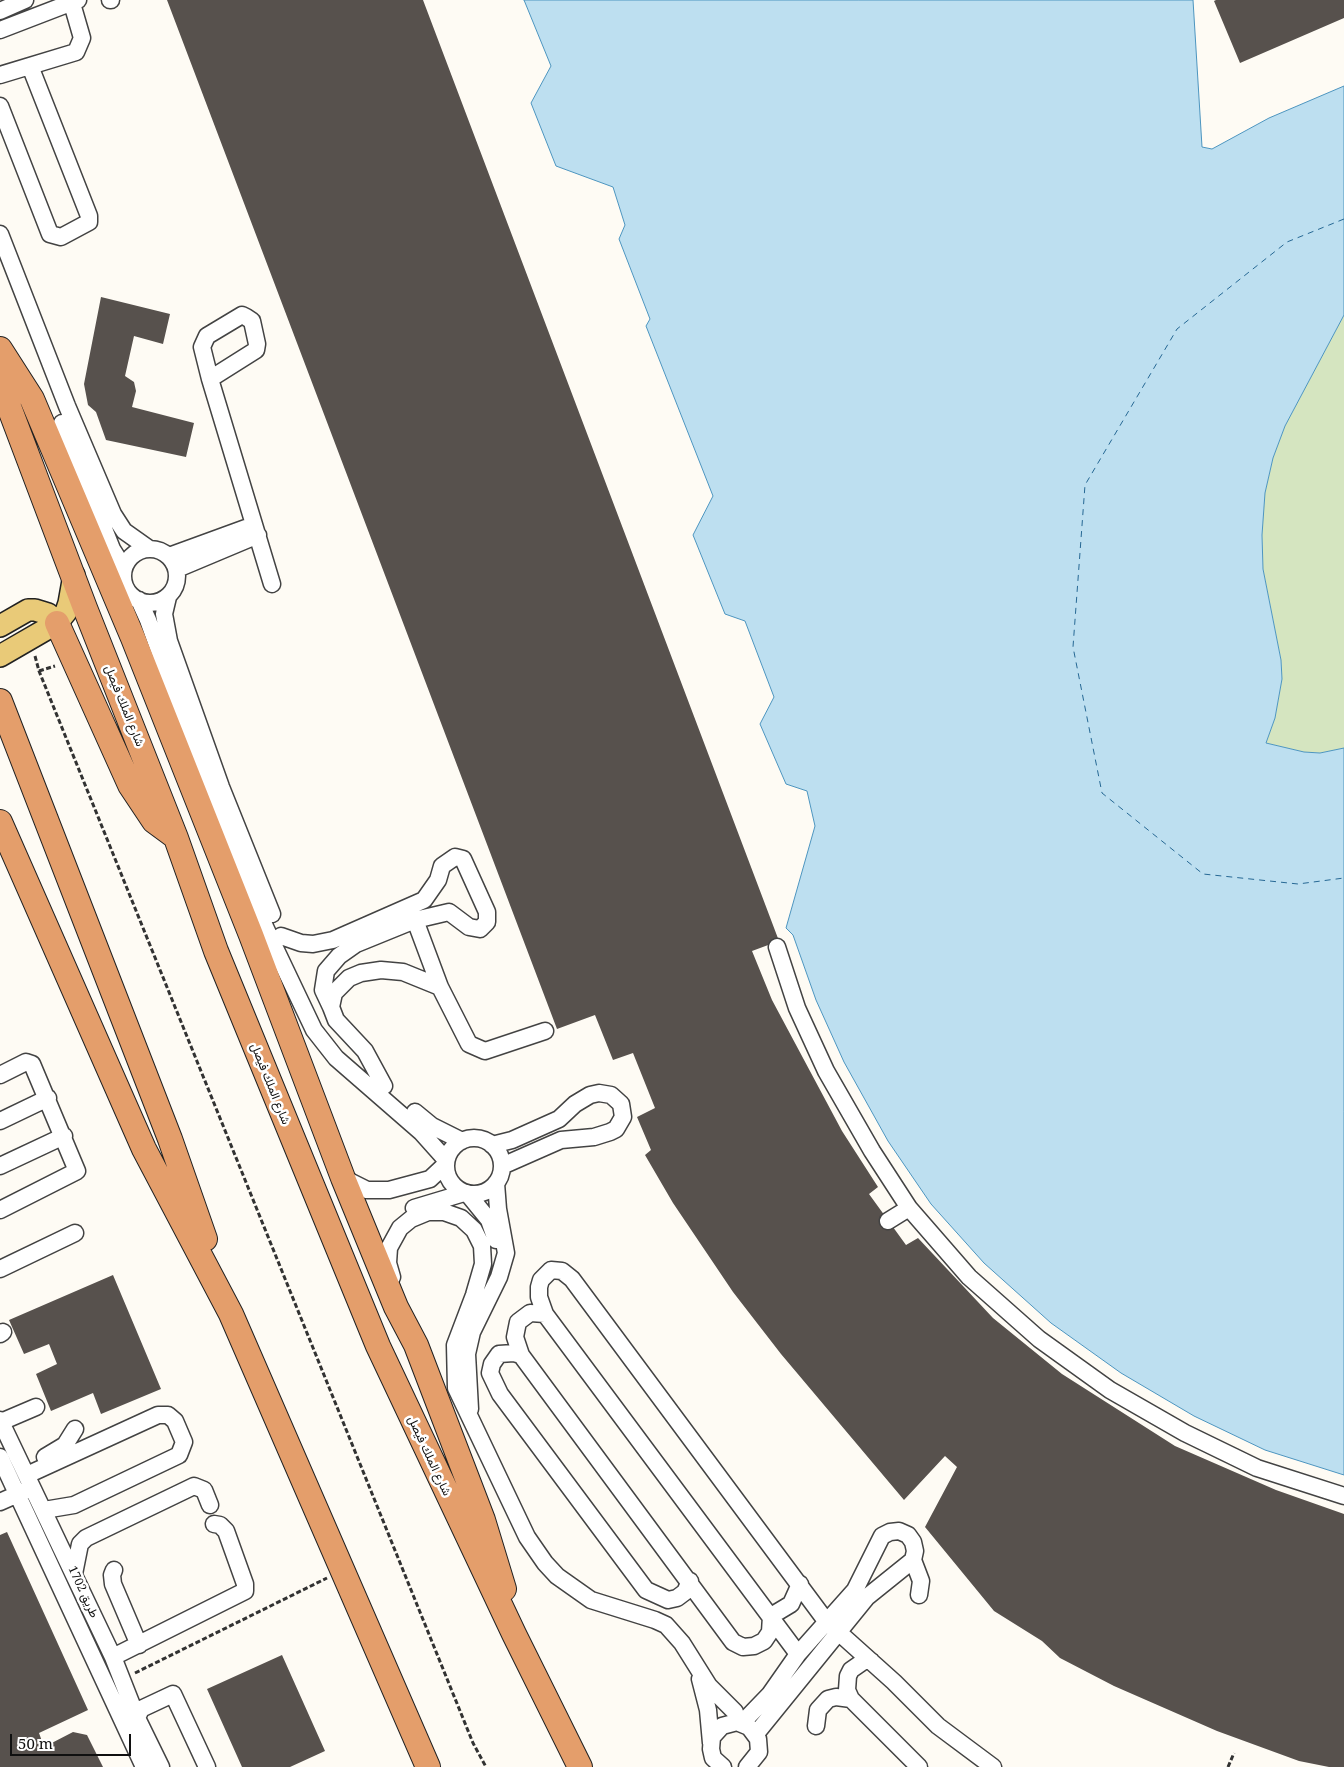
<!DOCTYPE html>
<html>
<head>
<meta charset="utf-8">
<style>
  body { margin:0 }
  #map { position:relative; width:1344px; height:1767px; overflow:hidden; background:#fefbf4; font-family:"Noto Serif",serif }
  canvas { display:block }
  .scale { position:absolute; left:10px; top:1734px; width:121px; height:22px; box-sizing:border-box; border:2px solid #101010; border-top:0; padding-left:6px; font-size:15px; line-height:18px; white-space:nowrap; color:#101010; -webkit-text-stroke:4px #fff; paint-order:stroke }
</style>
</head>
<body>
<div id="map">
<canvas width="1344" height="1767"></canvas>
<div class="scale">50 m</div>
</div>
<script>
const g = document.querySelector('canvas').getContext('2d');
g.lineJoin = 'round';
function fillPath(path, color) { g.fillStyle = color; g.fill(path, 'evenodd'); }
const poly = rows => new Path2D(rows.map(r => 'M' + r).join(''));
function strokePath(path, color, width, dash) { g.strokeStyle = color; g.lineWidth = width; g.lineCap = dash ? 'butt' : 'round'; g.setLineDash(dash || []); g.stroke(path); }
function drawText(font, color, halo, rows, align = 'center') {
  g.font = font + ' "Noto Serif",Vazirmatn,serif'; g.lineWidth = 5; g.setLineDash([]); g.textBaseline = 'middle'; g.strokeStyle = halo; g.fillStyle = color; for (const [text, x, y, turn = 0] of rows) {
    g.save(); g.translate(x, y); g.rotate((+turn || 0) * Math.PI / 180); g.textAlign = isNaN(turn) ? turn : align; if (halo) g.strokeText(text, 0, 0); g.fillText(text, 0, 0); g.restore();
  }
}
fillPath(poly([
  [1344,315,1344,748,1320,753,1304,752,1266,743,1275,718,1282,679,1281,660,1263,569,1262,534,1265,493,1273,458,1285,426]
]), '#d5e5c0');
const water = poly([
  [524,0,1193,0,1202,147,1212,149,1269,118,1344,86,1344,315,1285,426,1273,458,1265,493,1262,535,1263,569,1281,660,1282,679,1275,718,1266,743,1304,752,1320,753,1344,748,1344,1475,1265,1450,1194,1416,1121,1373,1051,1323,984,1263,931,1204,888,1141,844,1062,816,1000,793,935,786,928,815,826,807,791,786,784,760,724,774,697,745,621,725,614,693,535,713,496,646,326,650,319,619,239,625,225,613,187,556,166,531,103,551,66,524,0]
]);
fillPath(water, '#bddff0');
strokePath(water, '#4d95bf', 1);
strokePath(poly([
  [1344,219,1287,242,1177,329,1085,485,1073,647,1102,793,1203,874,1298,884,1344,878]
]), '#266894', 1, [6, 5]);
fillPath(poly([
  [167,0,423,0,779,941,752,951,772,1000,842,1131,878,1187,869,1194,906,1245,918,1238,993,1318,1062,1374,1175,1446,1276,1490,1344,1514,1344,1767,1329,1767,1299,1761,1217,1731,1114,1686,1060,1658,1042,1641,994,1611,925,1527,957,1467,945,1456,904,1500,781,1354,733,1292,673,1203,645,1155,651,1150,637,1117,655,1108,633,1053,613,1060,595,1015,557,1029],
  [1216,0,1344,0,1344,18,1240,63,1214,1],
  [101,297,170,314,163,344,134,336,125,376,134,382,136,391,132,407,194,423,186,457,106,440,96,412,88,405,84,384],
  [113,1275,161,1389,101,1414,93,1393,51,1411,36,1374,57,1364,49,1344,24,1354,9,1320],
  [7,1532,88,1710,39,1733,44,1747,73,1732,87,1735,103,1767,0,1767,0,1535],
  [282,1655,325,1751,290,1767,242,1767,207,1689]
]), '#57514d');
const minor = poly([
  [110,0,111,0],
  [0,11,25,0],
  [0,30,78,0],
  [0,75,76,52,82,38,71,0],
  [0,106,50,234,61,237,89,222,89,216,30,66],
  [0,234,67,406,113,514,124,531,148,548],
  [210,379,256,350,257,344,252,321,246,317,242,315,207,336,202,347,210,379,272,584],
  [62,423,112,549,124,568],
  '123 576a27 27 0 1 1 54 0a27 27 0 1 1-54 0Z',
  [169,556,254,525],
  [177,569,258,535],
  [168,597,164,614,169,641,221,787,272,914],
  [139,600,148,620,210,792,266,929,314,1030,336,1058,421,1132,446,1160],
  [410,912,415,920,440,987,469,1044,485,1051,545,1031],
  [281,936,301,943,313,944,333,940,424,900,438,880,442,866,455,857,463,859,487,912,487,922,480,929,469,927,449,912,415,920,356,944,339,956,326,971,323,990,331,1007],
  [777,947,797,1008,826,1071,872,1151,909,1208,969,1277,1039,1339,1110,1390,1185,1433,1257,1468,1344,1496],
  [0,1075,26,1062,32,1064,77,1171,0,1210],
  [384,1086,365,1051,336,1020,331,1007,334,993,349,978,361,973,381,970,403,972,440,987],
  [415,1112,432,1126,462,1141],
  [0,1121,48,1098],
  '446 1166a28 28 0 1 1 56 0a28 28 0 1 1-56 0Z',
  [492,1145,512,1140,559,1119,575,1104,590,1095,599,1093,611,1095,621,1104,623,1117,616,1129,610,1132,594,1137,561,1140,502,1166],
  [0,1166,64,1136],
  [343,1178,367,1190,389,1190,430,1179,446,1164],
  [467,1193,489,1220,496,1240],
  [414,1208,464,1193],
  [888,1221,909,1208],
  [0,1269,75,1233],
  [392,1277,388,1263,389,1248,400,1228,411,1219,428,1212,444,1212,461,1218,474,1230,482,1246,483,1264,474,1295,455,1345,456,1388,527,1537,545,1563,557,1576,591,1600,655,1620,666,1625,682,1643,709,1686,735,1712,737,1722],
  [545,1314,530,1313,518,1322,515,1337,521,1355,733,1642,743,1647,754,1646,764,1641,770,1632,771,1616],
  [0,1334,3,1332],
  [521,1355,514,1353,499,1354,492,1364,490,1373,500,1394,646,1590,668,1600,677,1598,685,1592,690,1581],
  [470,1409,467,1354,472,1332,499,1277,506,1253,498,1209,496,1183],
  [0,1420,113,1657,137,1718,161,1767],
  [1,1422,36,1407],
  [0,1457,144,1767],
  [45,1457,65,1445,75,1429],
  [27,1475,158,1415,168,1415,175,1421,184,1442,179,1455,74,1505,44,1510],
  [0,1502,27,1490],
  [913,1560,921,1581,919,1595],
  [114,1570,112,1575,113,1584,139,1645],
  [74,1574,80,1544,86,1538,194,1486,204,1490,210,1505],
  [771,1616,791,1604,800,1584],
  [798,1654,545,1314,539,1297,539,1287,541,1280,551,1270,562,1271,572,1279,826,1621,894,1682,938,1726,993,1767],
  [113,1657,245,1591,245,1584,226,1531,220,1525,214,1524],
  [871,1661,864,1661,851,1670,848,1676,847,1690,851,1699,919,1767],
  [700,1679,708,1710,711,1743],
  [137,1718,141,1709,173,1694,207,1767],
  [742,1723,770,1694,798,1654,855,1590,882,1536,890,1532,899,1531,908,1535,913,1542,915,1551,913,1560,867,1597,755,1735],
  [816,1726,818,1710,828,1699,836,1697,851,1699],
  [723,1767,713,1758,711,1749,712,1737,722,1726,737,1722,749,1727,758,1739,759,1752,747,1767]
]);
const major = poly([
  [0,626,28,610,35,610,48,614,57,623],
  [0,656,57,623,66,612,69,603,74,575]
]);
const highway = poly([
  [0,349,32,399,133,638,251,935,343,1178,396,1307,416,1345,483,1520,504,1589],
  [0,383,85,608,176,838,216,951,378,1346,514,1634,580,1767],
  [57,623,130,785,154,821,173,835],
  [0,701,170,1139,205,1239],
  [0,822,144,1149,231,1314,428,1767]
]);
strokePath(minor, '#434343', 19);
strokePath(major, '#212121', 24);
strokePath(highway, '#212121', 26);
strokePath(poly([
  [35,656,39,671,473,1743,486,1767],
  [39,671,55,666],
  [135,1673,327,1578],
  [1228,1767,1234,1753]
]), '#323232', 3, [5, 2.5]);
strokePath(minor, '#fff', 16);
strokePath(major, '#e9ca78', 21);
strokePath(highway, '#e49e6b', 24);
drawText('12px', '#101010', '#fff', [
  ["شارع الملك فيصل",124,706,68],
  ["شارع الملك فيصل",270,1084,68],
  ["شارع الملك فيصل",429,1456,65],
  ["طريق 1702",83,1592,65]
]);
</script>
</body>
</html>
